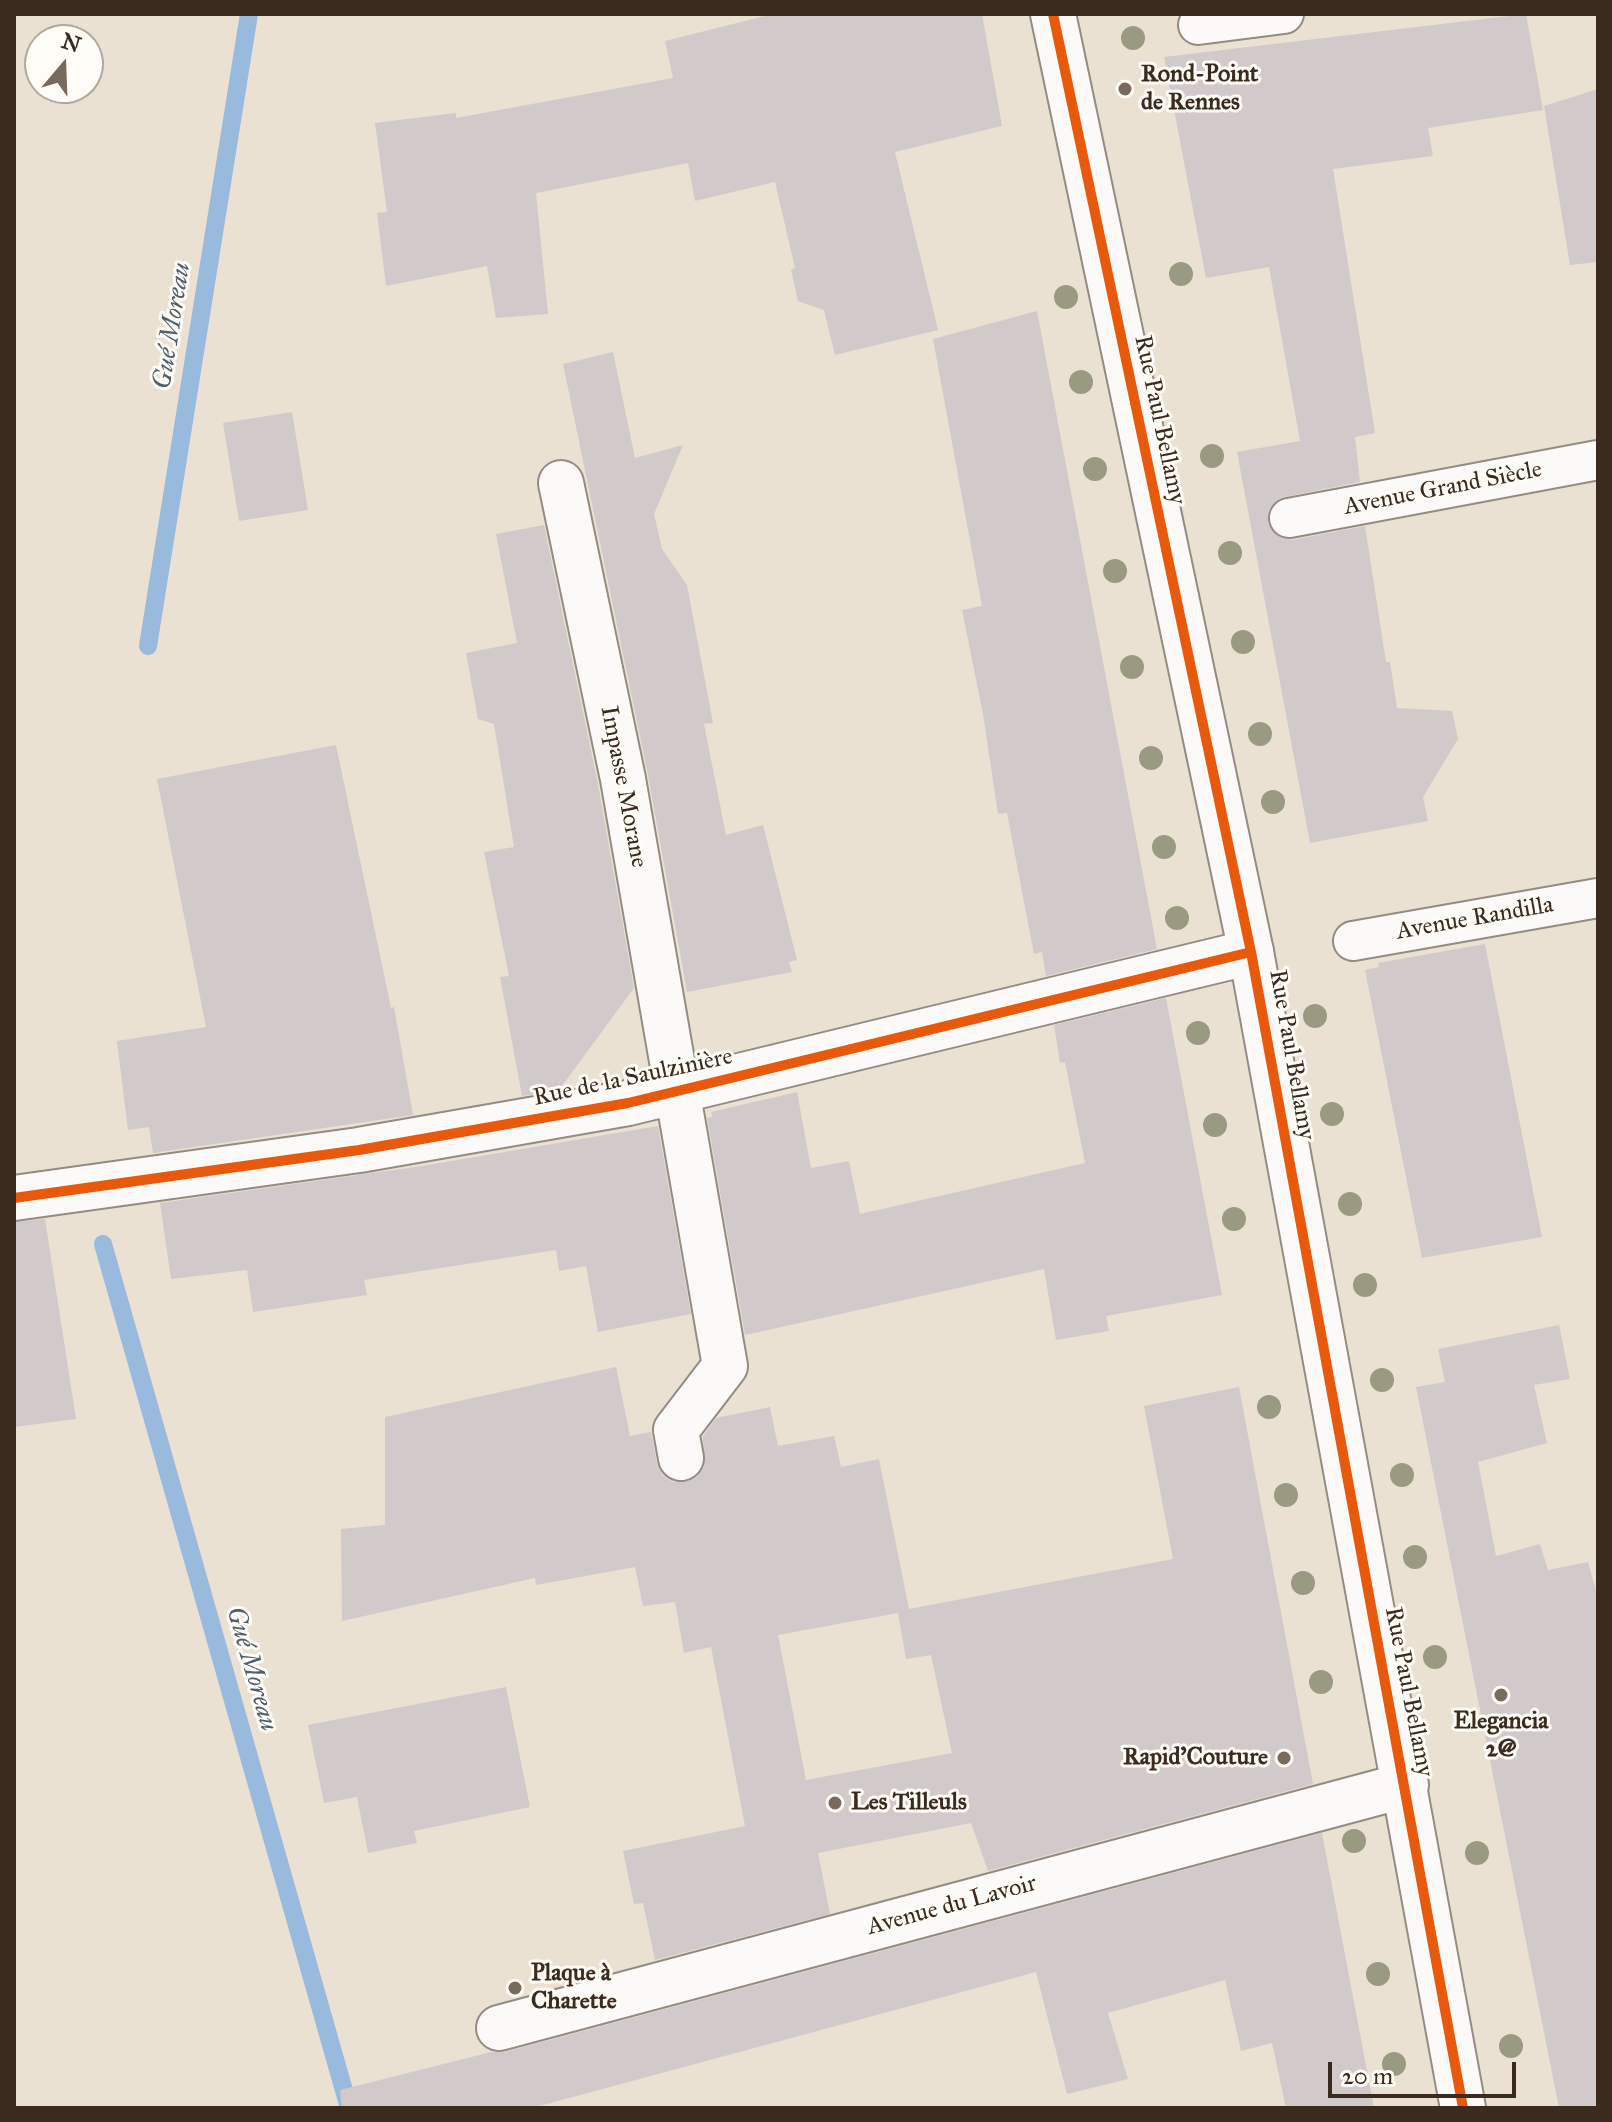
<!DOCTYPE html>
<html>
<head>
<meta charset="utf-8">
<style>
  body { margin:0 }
  #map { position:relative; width:1612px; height:2122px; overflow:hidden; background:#eae1d2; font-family:"IM FELL Great Primer",serif }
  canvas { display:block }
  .frame { position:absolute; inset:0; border:16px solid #3b2a1e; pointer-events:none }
  .north { position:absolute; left:24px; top:24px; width:80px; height:80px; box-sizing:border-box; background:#fdfcf7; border:2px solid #afa8a0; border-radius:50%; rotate:19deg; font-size:22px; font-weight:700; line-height:32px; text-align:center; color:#3b2a1e }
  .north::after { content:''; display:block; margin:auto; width:28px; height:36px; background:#786a5d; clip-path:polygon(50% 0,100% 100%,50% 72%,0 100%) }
  .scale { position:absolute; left:1328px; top:2062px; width:188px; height:36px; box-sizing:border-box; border:4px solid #3b2a1e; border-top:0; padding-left:10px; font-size:24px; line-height:28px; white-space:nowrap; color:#3b2a1e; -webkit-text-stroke:6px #fdfcf7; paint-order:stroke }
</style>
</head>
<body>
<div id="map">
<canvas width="1612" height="2122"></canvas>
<div class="frame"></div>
<div class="north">N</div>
<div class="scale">20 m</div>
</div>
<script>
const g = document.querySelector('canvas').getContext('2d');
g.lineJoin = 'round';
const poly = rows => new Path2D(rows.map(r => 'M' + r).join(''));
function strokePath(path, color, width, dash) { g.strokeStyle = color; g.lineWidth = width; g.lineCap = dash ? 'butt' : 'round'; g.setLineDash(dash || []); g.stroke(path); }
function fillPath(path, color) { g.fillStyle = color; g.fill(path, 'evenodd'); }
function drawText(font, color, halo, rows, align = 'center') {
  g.font = font + ' "IM FELL Great Primer",serif'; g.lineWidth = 6; g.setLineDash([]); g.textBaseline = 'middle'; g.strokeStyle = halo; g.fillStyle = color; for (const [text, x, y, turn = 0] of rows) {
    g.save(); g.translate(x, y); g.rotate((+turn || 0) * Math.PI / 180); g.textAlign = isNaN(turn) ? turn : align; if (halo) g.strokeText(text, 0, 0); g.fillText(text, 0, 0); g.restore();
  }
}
strokePath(poly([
  [148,646,249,14],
  [103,1244,349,2108]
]), '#98badd', 18);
fillPath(poly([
  [773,14,982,14,1002,126,895,152,938,330,835,355,824,310,798,301,791,270,795,268,775,182,695,201,688,163,536,193,548,314,496,318,487,266,386,286,377,213,387,212,375,123,456,113,456,118,673,78,665,41],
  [1526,14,1543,110,1428,128,1433,156,1333,169,1375,433,1355,437,1360,482,1284,497,1269,510,1268,523,1281,538,1292,540,1365,526,1386,662,1390,662,1397,708,1452,711,1458,739,1423,797,1428,821,1310,843,1237,452,1300,441,1269,267,1206,278,1164,57],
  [1598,89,1598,262,1570,265,1544,106],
  [1037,311,1157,949,1046,976,1042,952,1034,954,1007,813,998,814,983,714,962,610,982,606,933,339],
  [613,352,635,458,683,445,654,514,662,549,687,585,713,723,704,724,726,835,763,825,797,960,789,962,792,972,687,992,648,775,563,364],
  [292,412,308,510,239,521,223,423],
  [544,525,598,784,634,988,559,1090,522,1096,500,977,509,976,484,852,514,847,494,724,478,719,466,653,517,643,496,534],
  [336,745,391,1008,394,1007,413,1115,153,1153,149,1127,128,1130,117,1041,206,1027,157,779],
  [1485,944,1542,1237,1422,1258,1365,970,1379,967,1378,963],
  [1166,998,1222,1295,1106,1316,1109,1331,1056,1340,1044,1269,745,1335,707,1118,712,1117,711,1112,797,1092,811,1168,849,1161,860,1214,1085,1163,1065,1062,1060,1063,1054,1025],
  [658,1126,691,1314,598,1332,586,1266,559,1271,556,1250,364,1280,367,1295,253,1312,247,1270,171,1279,160,1203,422,1166],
  [45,1219,76,1419,14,1427,14,1222],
  [1559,1325,1570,1379,1534,1385,1547,1443,1478,1462,1496,1556,1540,1544,1548,1570,1588,1562,1598,1598,1598,2108,1559,2108,1416,1387,1445,1382,1438,1349],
  [616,1367,630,1436,651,1432,657,1463,662,1475,673,1482,686,1482,696,1478,704,1467,703,1436,716,1418,770,1407,778,1446,834,1436,841,1467,879,1459,909,1609,1173,1559,1144,1406,1239,1387,1313,1784,988,1871,971,1823,818,1853,830,1914,655,1960,643,1903,634,1904,623,1851,745,1826,711,1647,684,1653,675,1602,643,1606,635,1567,536,1585,535,1578,342,1621,341,1529,385,1525,385,1417],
  [898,1613,906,1659,931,1655,952,1753,806,1780,778,1635],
  [506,1687,530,1807,414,1831,417,1843,368,1853,357,1797,324,1803,308,1725],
  [1322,1833,1374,2108,1286,2108,1272,2043,1241,2051,1225,1980,1108,2013,1128,2079,1067,2094,1036,1972,532,2108,342,2108,340,2090,491,2052,505,2052]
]), '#d2c9cb');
const service = poly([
  [1198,25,1284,14],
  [1289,518,1598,460],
  [1353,941,1598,898]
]);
const minor = poly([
  [561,483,623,779,725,1366,676,1430,681,1458],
  [14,1198,359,1150,628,1103,1251,952],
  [499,2028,1406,1785]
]);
const secondary = poly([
  [1053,14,1251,952,1463,2108]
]);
strokePath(service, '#948c83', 42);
strokePath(minor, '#948c83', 48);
strokePath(secondary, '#948c83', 48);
strokePath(service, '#fcfaf8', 38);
strokePath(minor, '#fcfaf8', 44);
strokePath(secondary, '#fcfaf8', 44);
strokePath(poly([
  [1053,14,1251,952,1463,2108],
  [14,1198,359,1150,628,1103,1251,952]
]), '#e8590c', 10);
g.fillStyle = '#9a9a82';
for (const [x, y] of [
  [1133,38],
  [1181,274],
  [1066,297],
  [1081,382],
  [1212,456],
  [1095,469],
  [1230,553],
  [1115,571],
  [1243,642],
  [1132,667],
  [1260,734],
  [1151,758],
  [1273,802],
  [1164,847],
  [1177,918],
  [1315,1016],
  [1198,1033],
  [1332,1114],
  [1215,1125],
  [1350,1204],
  [1234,1219],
  [1365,1285],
  [1382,1380],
  [1269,1407],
  [1402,1475],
  [1286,1495],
  [1415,1557],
  [1303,1583],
  [1435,1657],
  [1321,1682],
  [1354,1841],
  [1477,1853],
  [1378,1974],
  [1511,2046],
  [1394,2064]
]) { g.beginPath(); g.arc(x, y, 12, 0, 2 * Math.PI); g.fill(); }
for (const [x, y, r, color] of [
  [1125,89,8,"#786a5d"],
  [1501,1695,8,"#786a5d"],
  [1284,1758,8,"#786a5d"],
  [835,1803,8,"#786a5d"],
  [515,1988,8,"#786a5d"]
]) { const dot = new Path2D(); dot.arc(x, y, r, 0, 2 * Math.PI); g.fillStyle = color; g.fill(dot); strokePath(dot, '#fdfcf7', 3); }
drawText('bold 24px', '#3b2a1e', '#fdfcf7', [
  ["Rond-Point",1141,75],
  ["de Rennes",1141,103],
  ["Elegancia",1501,1722,"center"],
  ["2@",1501,1750,"center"],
  ["Rapid'Couture",1268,1758,"right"],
  ["Les Tilleuls",851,1803],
  ["Plaque à",531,1974],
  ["Charette",531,2002]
], 'left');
drawText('24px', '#3b2a1e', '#fdfcf7', [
  ["Rue Paul Bellamy",1159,420,78],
  ["Avenue Grand Siècle",1443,489,-11],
  ["Impasse Morane",623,787,79],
  ["Avenue Randilla",1475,919,-10],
  ["Rue Paul Bellamy",1291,1055,80],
  ["Rue de la Saulzinière",633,1078,-12],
  ["Rue Paul Bellamy",1408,1692,79],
  ["Avenue du Lavoir",952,1906,-15]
]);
drawText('italic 26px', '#525d6c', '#fdfcf7', [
  ["Gué Moreau",173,326,-81],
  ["Gué Moreau",251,1669,74]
]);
</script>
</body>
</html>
